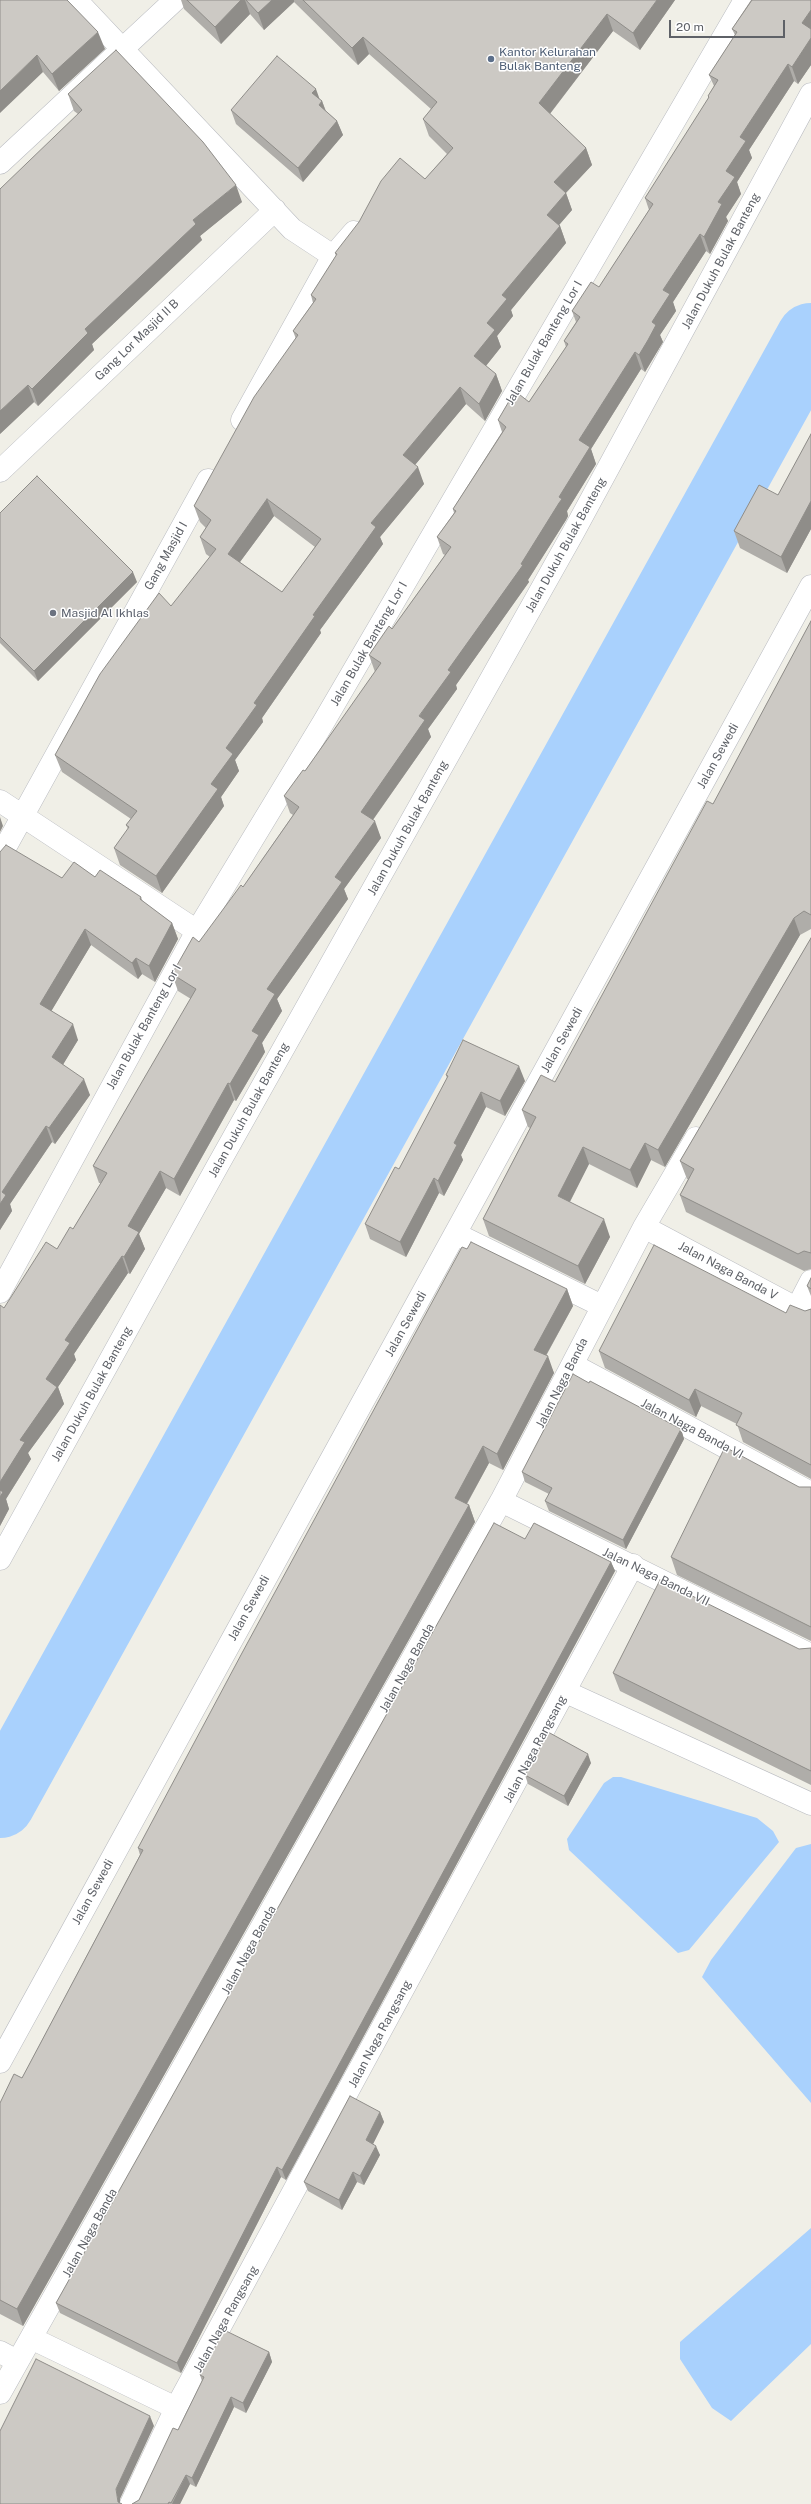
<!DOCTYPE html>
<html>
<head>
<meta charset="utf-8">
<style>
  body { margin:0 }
  #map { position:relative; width:811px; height:2504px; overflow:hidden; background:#f0efe7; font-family:"Public Sans",sans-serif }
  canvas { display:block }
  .scale { position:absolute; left:669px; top:20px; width:116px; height:18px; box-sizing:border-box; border:2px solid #5e6167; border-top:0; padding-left:5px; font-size:12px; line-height:14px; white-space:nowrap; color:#5e6167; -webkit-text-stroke:3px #fff; paint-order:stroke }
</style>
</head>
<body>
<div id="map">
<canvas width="811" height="2504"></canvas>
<div class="scale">20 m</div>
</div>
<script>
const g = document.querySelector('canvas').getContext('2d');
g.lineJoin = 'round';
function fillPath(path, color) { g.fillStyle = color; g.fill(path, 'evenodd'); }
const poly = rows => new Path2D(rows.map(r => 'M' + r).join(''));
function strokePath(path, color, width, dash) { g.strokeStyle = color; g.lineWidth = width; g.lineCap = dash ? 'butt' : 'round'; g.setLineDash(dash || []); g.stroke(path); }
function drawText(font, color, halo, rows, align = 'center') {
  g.font = font + ' "Public Sans",sans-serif'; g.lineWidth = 3; g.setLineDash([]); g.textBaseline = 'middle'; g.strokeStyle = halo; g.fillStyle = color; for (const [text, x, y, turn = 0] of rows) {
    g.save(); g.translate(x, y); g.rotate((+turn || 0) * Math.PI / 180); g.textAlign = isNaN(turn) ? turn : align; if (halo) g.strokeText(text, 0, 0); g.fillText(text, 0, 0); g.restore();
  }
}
fillPath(poly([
  [613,1777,621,1777,757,1818,773,1831,779,1842,689,1950,678,1953,569,1850,567,1839,604,1783],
  [811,1844,811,2103,702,1977,711,1960,796,1848],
  [811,2228,811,2344,731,2421,712,2408,680,2359,680,2342]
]), '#a9d1fd');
strokePath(poly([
  [0,1803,811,338]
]), '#a9d1fd', 70);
const minor = poly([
  [76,0,292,229,333,256],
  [0,163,175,0],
  [242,420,333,256,354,232],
  [0,471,275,210],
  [0,801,197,931],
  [0,857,208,480],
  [644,1227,811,1316],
  [456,1234,602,1306],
  [0,1292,197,931,323,723,745,0],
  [797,1308,811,1281],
  [573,1365,811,1493],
  [501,1501,811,1655],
  [0,1559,218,1165,573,533,811,94],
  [566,1692,811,1804],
  [0,2062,811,586],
  [31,2338,176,2408],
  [0,2352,17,2361],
  [0,2393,501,1501,644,1227,696,1138],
  [131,2504,176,2408,633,1565]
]);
strokePath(minor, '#b9bbc0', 23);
strokePath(minor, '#fff', 22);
fillPath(poly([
  [0,0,105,49,59,91,43,72],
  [181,0,675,0,640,50,613,31,550,114,586,148,592,165,566,193,572,210,559,225,560,226,566,243,511,310,513,316,497,336,501,347,486,366,496,374,502,391,485,421,466,404,415,465,424,484,380,537,383,544,320,630,321,633,262,718,263,722,235,760,239,771,221,797,224,806,162,893,120,865,114,848,128,829,126,825,131,819,62,772,55,755,210,557,206,554,200,537,206,528,200,522,194,506,296,339,293,331,313,303,311,295,336,256,335,253,425,179,447,154,429,136,423,119,431,109,369,54,358,65,294,2,264,30,250,14,221,44,184,9],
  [274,516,315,547,282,592,240,562],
  [751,0,811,0,811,65,798,84,794,81,749,150,752,158,737,182,741,194,726,217,728,221,710,254,706,251,673,302,676,311,660,335,663,342,645,372,641,369,591,449,596,464,567,511,568,516,566,520,528,580,529,582,456,685,457,689,428,729,431,737,373,820,381,838,344,889,348,899,277,999,282,1011,262,1043,265,1052,236,1101,234,1100,180,1196,166,1188,139,1234,145,1249,130,1274,128,1273,74,1354,76,1360,58,1387,64,1404,28,1453,31,1459,6,1499,9,1509,0,1526,4,1308,57,1249,73,1229,101,1183,99,1183,93,1166,191,999,178,991,172,974,199,942,243,887,293,815,290,813,284,796,305,771,375,672,369,655,392,629,445,555,443,554,437,537,454,513,453,509,502,432,498,420,529,402,566,347,564,341,576,322,572,311,599,287,649,210,645,198,708,99,708,96,714,86,709,75,735,35,732,29],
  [68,94,242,202,200,236,202,240,92,344,94,350,38,406,34,402,0,434,78,114,74,111],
  [319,99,322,101,326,111,337,121,343,135,303,182,236,124,231,110],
  [811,434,811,529,787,573,740,548,734,531,778,495],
  [0,513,137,582,38,681,0,643],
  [811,621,811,929,800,935,665,1167,651,1160,637,1188,589,1164,570,1202,610,1237,585,1284,489,1236,483,1219,530,1128,528,1127,522,1110,555,1082,713,804],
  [0,852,62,878,95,877,141,897,143,902,172,923,178,939,155,982,142,974,138,979,91,945,51,1011,78,1040,63,1064,90,1095,55,1144,52,1142,10,1204,12,1211,0,1230],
  [811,938,811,1269,804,1271,686,1212,680,1195,688,1179,687,1179,680,1161],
  [446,1075,525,1081,505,1116,486,1107,461,1155,463,1160,444,1196,439,1193,406,1257,370,1239,365,1224,399,1169,447,1078],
  [467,1249,567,1289,573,1306,546,1356,554,1373,503,1470,489,1463,467,1504,469,1505,475,1522,23,2326,0,2314,0,2103,22,2078,140,1855,138,1848],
  [811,1278,811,1296,807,1286],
  [811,1309,811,1479,743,1442,737,1424,701,1406,696,1417,605,1368,599,1351,786,1313,805,1311],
  [681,1429,684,1439,626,1549,549,1511,545,1501,549,1494,525,1482,522,1472],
  [799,1487,811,1487,811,1641,677,1575,671,1557],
  [525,1539,611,1562,615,1571,286,2180,281,2177,181,2373,60,2313,56,2303],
  [811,1648,811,1785,620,1691,613,1673,799,1649],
  [591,1763,568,1806,528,1784,525,1775],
  [380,2112,384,2122,373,2144,380,2155,364,2185,357,2182,342,2210,308,2191,304,2182],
  [269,2352,272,2362,246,2413,234,2407,196,2487,190,2484,180,2504,132,2504,139,2500,178,2430,202,2381,200,2375]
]), '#afada9');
fillPath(poly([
  [241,0,245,0,250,14,221,44,215,27],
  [272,0,294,0,294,2,264,30,258,13],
  [657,0,675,0,640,50,633,33],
  [811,10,811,36,802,23],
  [607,14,613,31,545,120,539,103],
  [98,32,105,49,59,91,52,74],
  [363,37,369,54,358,65,352,48],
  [811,38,811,65,798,84,792,67],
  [37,55,43,72,0,113,0,91],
  [788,64,794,81,749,150,752,158,737,182,741,194,726,217,728,221,710,254,704,237,718,202,726,171,740,137],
  [316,89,321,103,312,93],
  [322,101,327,115,319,105],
  [337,121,343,135,303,182,298,168],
  [586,148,592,165,560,199,554,182],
  [236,185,242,202,200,236,202,240,92,344,94,350,38,406,32,389,85,329,193,220],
  [566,193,572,210,553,232,547,215],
  [560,226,566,243,511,310,513,316,497,336,501,347,481,372,474,356,487,323,502,295],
  [700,234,706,251,673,302,676,311,660,335,663,342,645,372,639,355,663,290],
  [635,352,641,369,591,449,596,464,567,511,568,516,566,520,528,580,529,582,456,685,457,689,428,729,431,737,367,828,361,812,448,670,521,564,559,497,579,440],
  [496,374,502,391,485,421,479,404],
  [28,385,34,402,0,434,0,411],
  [460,387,466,404,409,472,403,455],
  [418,467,424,484,380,537,383,544,320,630,321,633,262,718,263,722,235,760,239,771,221,797,224,806,162,893,156,876,211,784,226,748,254,703,313,615,371,523],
  [267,499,274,516,234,570,228,554],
  [811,501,811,529,787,573,781,557],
  [133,572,137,582,38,681,34,671],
  [0,817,3,826,0,832],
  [375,821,381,838,344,889,348,899,277,999,282,1011,262,1043,265,1052,236,1101,230,1084,267,989,335,877],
  [794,918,800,935,665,1167,658,1150],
  [172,923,178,939,155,982,149,966],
  [85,929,91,945,46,1020,40,1004],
  [136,958,142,974,138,979,132,963],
  [73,1024,78,1040,58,1073,52,1057],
  [519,1066,525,1081,505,1116,500,1101],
  [84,1079,90,1095,55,1144,49,1128],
  [228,1083,234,1100,180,1196,174,1179],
  [481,1092,486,1107,461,1155,463,1160,444,1196,438,1181,454,1143],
  [46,1126,52,1142,10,1204,12,1211,0,1230,0,1204,2,1192],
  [645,1143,651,1160,637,1188,630,1170],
  [583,1147,589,1164,564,1213,558,1196],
  [160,1171,166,1188,139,1234,145,1249,130,1274,124,1257,128,1226],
  [434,1178,439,1193,406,1257,400,1242],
  [604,1219,610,1237,585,1284,578,1266],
  [122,1256,128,1273,74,1354,76,1360,58,1387,64,1404,28,1453,31,1459,6,1499,9,1509,0,1526,0,1482,20,1440,46,1379,65,1340],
  [567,1289,573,1306,540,1366,534,1350],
  [548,1356,554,1373,503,1470,497,1454],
  [695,1389,701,1406,696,1417,689,1400],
  [681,1429,684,1439,626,1549,623,1540],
  [483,1446,489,1463,461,1514,455,1498],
  [469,1505,475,1522,23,2326,17,2309],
  [611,1562,615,1571,286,2180,282,2170],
  [588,1754,591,1763,568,1806,564,1796],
  [380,2112,384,2122,370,2150,366,2140],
  [376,2146,380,2155,364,2185,360,2176],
  [277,2167,281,2177,181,2373,177,2363],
  [353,2172,357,2182,342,2210,339,2200],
  [269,2352,272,2362,246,2413,243,2403],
  [231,2397,234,2407,196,2487,192,2478],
  [150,2416,154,2426,120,2499,120,2504,118,2502,116,2489],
  [186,2475,190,2484,180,2504,172,2504]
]), '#8f8d89');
const building = poly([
  [0,0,67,0,98,32,52,74,37,55,0,91,0,0],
  [187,0,241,0,215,27,187,0],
  [246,0,272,0,258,13,246,0],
  [303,0,657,0,633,33,607,14,539,103,586,148,554,182,566,193,547,215,560,226,502,295,507,299,487,323,495,330,474,356,496,374,479,404,460,387,403,455,418,467,371,523,376,527,313,615,315,616,254,703,257,705,226,748,233,754,211,784,218,789,156,876,114,848,129,827,126,825,137,811,55,755,100,674,159,593,171,606,216,549,200,537,211,520,194,506,254,397,298,335,293,331,316,299,311,295,337,254,335,253,359,222,381,181,400,158,425,179,453,148,423,119,437,102,363,37,352,48,303,0],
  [267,499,321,539,282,592,228,554,267,499],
  [752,0,811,0,811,10,802,23,811,29,811,38,792,67,788,64,740,137,746,141,726,171,735,177,718,202,722,204,704,237,700,234,663,290,670,294,652,322,656,325,648,340,639,355,635,352,579,440,590,447,559,497,562,499,559,503,521,564,523,565,448,670,451,672,419,716,425,720,361,812,375,821,335,877,342,882,267,989,275,994,252,1031,259,1035,230,1084,228,1083,174,1179,160,1171,128,1226,139,1232,124,1257,122,1256,65,1340,70,1343,46,1379,57,1387,20,1440,25,1442,0,1482,0,1305,4,1308,46,1242,57,1249,70,1227,73,1229,107,1173,93,1166,196,989,172,974,193,937,199,942,241,885,243,887,299,807,284,796,303,770,305,771,381,663,369,655,389,626,392,629,451,547,437,537,456,511,453,509,506,427,498,420,515,391,529,402,568,344,564,341,580,317,572,311,591,282,599,287,653,204,645,198,709,97,708,96,718,80,709,75,737,32,732,29,752,0],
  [116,50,203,142,236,185,193,220,196,224,85,329,88,333,32,389,28,385,0,411,0,189,82,110,68,94,116,50],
  [277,56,316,89,312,93,322,101,319,105,337,121,298,168,231,110,277,56],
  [811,434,811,501,781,557,734,531,759,485,778,495,811,434],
  [37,476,133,572,34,671,0,637,0,513,37,476],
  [811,621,811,915,804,911,794,918,658,1150,645,1143,630,1170,583,1147,558,1196,604,1219,578,1266,483,1219,536,1117,522,1110,541,1075,555,1082,707,801,713,804,811,621],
  [6,845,62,878,74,862,95,877,100,870,141,897,140,899,172,923,149,966,136,958,132,963,85,929,40,1004,73,1024,52,1057,84,1079,49,1128,46,1126,2,1192,6,1195,0,1204,0,852,6,845],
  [811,938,811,1253,804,1251,798,1254,680,1195,694,1169,680,1161,811,938],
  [463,1040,519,1066,500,1101,481,1092,454,1143,457,1145,438,1181,434,1178,400,1242,365,1224,395,1167,399,1169,448,1076,446,1075,463,1040],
  [471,1242,567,1289,534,1350,548,1356,497,1454,483,1446,455,1498,469,1505,17,2309,0,2300,0,2103,14,2074,22,2078,143,1850,138,1848,242,1653,462,1247,467,1249,471,1242],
  [654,1245,786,1313,790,1305,805,1311,811,1309,811,1465,736,1425,742,1413,695,1389,689,1400,599,1351,654,1245],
  [811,1278,811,1289,807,1286,811,1278],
  [573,1374,589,1383,590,1381,681,1429,623,1540,545,1501,552,1488,522,1472,573,1374],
  [725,1447,799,1487,811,1487,811,1627,671,1557,725,1447],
  [0,1490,3,1492,0,1497,0,1490],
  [494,1523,525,1539,534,1523,611,1562,282,2170,277,2167,177,2363,56,2303,494,1523],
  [660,1580,799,1649,811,1648,811,1771,613,1673,660,1580],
  [548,1732,588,1754,564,1796,525,1775,548,1732],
  [350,2096,380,2112,366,2140,376,2146,360,2176,353,2172,339,2200,304,2182,350,2096],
  [224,2330,269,2352,243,2403,231,2397,192,2478,186,2475,171,2503,169,2502,168,2504,132,2504,139,2500,173,2428,178,2430,204,2377,200,2375,224,2330],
  [36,2359,150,2416,116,2489,118,2502,122,2504,0,2504,0,2431,36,2359]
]);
fillPath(building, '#ccc9c4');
strokePath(building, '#8f8d89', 1);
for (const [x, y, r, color] of [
  [491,59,4,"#5c6f8a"],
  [53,613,4,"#6b7280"]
]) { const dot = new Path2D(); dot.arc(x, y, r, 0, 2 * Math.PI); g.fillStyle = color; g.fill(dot); strokePath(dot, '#fff', 1.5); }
drawText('12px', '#4e5e75', '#fff', [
  ["Kantor Kelurahan",499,52],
  ["Bulak Banteng",499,66]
], 'left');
drawText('12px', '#5e6167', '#fff', [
  ["Jalan Dukuh Bulak Banteng",721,261,-62],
  ["Gang Lor Masjid II B",137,340,-44],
  ["Jalan Bulak Banteng Lor I",544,343,-60],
  ["Jalan Dukuh Bulak Banteng",566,545,-61],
  ["Gang Masjid I",166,556,-61],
  ["Jalan Bulak Banteng Lor I",369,644,-60],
  ["Jalan Sewedi",718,756,-61],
  ["Jalan Dukuh Bulak Banteng",408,828,-61],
  ["Jalan Bulak Banteng Lor I",144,1027,-61],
  ["Jalan Sewedi",562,1040,-61],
  ["Jalan Dukuh Bulak Banteng",249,1110,-61],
  ["Jalan Naga Banda V",728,1271,28],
  ["Jalan Sewedi",406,1324,-61],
  ["Jalan Naga Banda",562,1383,-63],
  ["Jalan Dukuh Bulak Banteng",92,1394,-61],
  ["Jalan Naga Banda VI",692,1429,28],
  ["Jalan Naga Banda VII",656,1577,26],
  ["Jalan Sewedi",249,1608,-61],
  ["Jalan Naga Banda",407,1668,-61],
  ["Jalan Naga Rangsang",535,1749,-62],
  ["Jalan Sewedi",93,1892,-61],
  ["Jalan Naga Banda",249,1950,-61],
  ["Jalan Naga Rangsang",380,2034,-62],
  ["Jalan Naga Banda",90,2233,-61],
  ["Jalan Naga Rangsang",226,2319,-61]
]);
drawText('12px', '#5b616d', '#fff', [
  ["Masjid Al Ikhlas",61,613]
], 'left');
</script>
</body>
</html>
